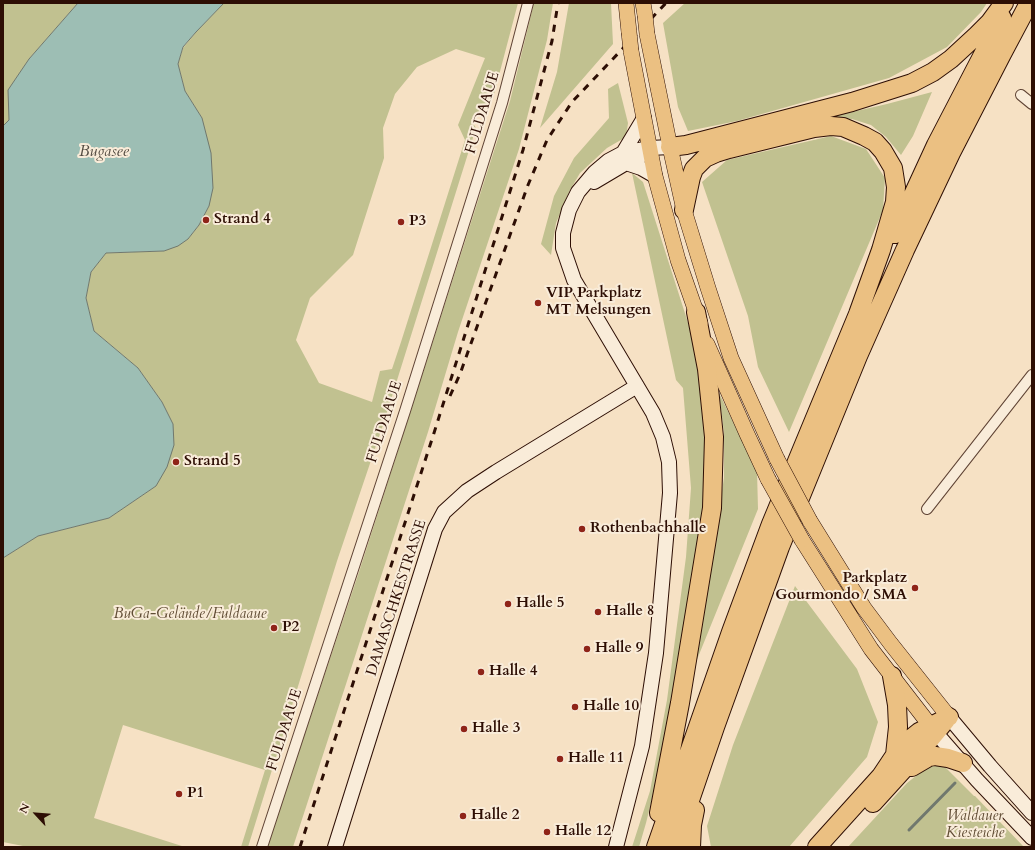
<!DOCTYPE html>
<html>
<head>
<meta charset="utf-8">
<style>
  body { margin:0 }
  #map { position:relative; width:1035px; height:850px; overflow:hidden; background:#f6e1c4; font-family:Cardo,serif }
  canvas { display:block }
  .frame { position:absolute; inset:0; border:4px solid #2d0e04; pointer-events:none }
  .north { position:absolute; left:16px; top:794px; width:40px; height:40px; -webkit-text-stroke:3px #f9ecd9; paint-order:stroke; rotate:296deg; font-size:11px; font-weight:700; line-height:16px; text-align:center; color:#2d0e04 }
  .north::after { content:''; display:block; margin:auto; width:14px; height:18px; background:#2d0e04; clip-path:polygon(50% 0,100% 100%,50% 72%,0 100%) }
</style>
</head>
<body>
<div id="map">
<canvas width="1035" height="850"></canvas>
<div class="frame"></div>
<div class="north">N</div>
</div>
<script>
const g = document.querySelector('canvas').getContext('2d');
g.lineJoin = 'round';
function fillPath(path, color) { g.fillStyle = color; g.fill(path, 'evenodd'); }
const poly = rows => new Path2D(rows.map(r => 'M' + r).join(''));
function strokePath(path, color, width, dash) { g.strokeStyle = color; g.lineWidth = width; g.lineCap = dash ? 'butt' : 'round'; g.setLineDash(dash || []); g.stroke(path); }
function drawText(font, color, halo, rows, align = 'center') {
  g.font = font + ' Cardo,serif'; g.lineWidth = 4; g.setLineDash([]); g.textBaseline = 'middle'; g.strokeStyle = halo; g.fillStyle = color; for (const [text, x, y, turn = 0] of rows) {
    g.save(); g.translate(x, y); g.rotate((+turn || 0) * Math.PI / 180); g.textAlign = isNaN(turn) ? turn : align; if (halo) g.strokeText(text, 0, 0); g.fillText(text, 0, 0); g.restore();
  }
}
fillPath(poly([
  [3,3,78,3,29,59,9,90,9,120,3,126],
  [224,3,518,3,493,98,471,120,476,128,383,425,337,561,248,847,241,847,265,770,123,725,94,818,185,847,28,847,3,842,3,558,38,536,109,518,156,486,173,424,162,402,138,368,94,331,86,298,91,272,106,253,164,251,188,239,199,225,209,206,202,118,185,91,178,64,183,48,196,32],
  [456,49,485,58,458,125,465,140,401,342,392,369,380,371,372,402,319,383,296,340,310,298,353,255,384,158,383,128,395,94,417,67],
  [534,3,553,3,547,40,519,149,458,332,428,432,293,847,267,847,359,572,510,101],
  [569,3,611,3,613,44,540,128,557,72],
  [685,3,987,3,981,12,947,47,889,78,737,121,688,131,678,107,663,23],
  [618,83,628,123,626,137,607,148,580,173,569,192,556,223,551,255,541,244,554,196,574,158,609,118,608,89],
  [932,92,913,136,901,155,886,137,871,125,852,119,826,118,887,104],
  [831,136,866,149,885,178,883,210,789,432,758,367,748,316,702,182,727,160],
  [632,173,643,182,690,329,699,363,706,432,703,515,665,747,646,823,639,847,632,847,650,791,667,700,686,557,691,488,683,388,676,380],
  [719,393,757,471,758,509,694,667,724,478,724,433],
  [795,586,857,669,878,722,867,757,789,847,711,847,707,826,733,745],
  [935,761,943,765,974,796,975,796,1024,847,848,847,907,783]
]), '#c1c190');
const water = poly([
  [78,3,224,3,196,32,183,47,178,64,185,91,202,118,211,153,213,188,209,206,199,225,188,239,178,246,164,251,106,253,91,272,86,298,94,331,138,368,162,402,173,424,174,445,167,467,156,486,109,518,38,536,3,558,3,126,9,120,8,90,29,59,78,3]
]);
fillPath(water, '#9dbeb4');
strokePath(water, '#70786e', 1);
strokePath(poly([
  [909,830,955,783]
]), '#70786e', 3);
const street = poly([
  [1021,95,1032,104],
  [927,509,1032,375],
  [262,847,405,411,502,103,528,3]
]);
const secondary = poly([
  [623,153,644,118],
  [626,163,641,168,655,176],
  [594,182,626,163,639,158],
  [949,717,990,766,1032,813],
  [936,733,977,780,1032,838],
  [335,847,435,529,444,512,467,491,496,472,637,386],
  [616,847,642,746,656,653,670,493,669,462,663,437,653,413,574,280,563,248,563,233,569,210,578,192,595,172,608,161,623,153,650,148,670,147]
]);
const primary = poly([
  [626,3,629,32],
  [643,3,645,15],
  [647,34,670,147,684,210,708,288,731,358,777,459],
  [631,51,655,176,678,260,700,323],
  [707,344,747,434,768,479],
  [810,521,864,608,891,644,949,717],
  [802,540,871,649,936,733]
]);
const highway = poly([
  [670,147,686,145,852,102,912,83,933,72,951,59,977,35,990,22,1004,3],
  [895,234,936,145,1002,18],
  [892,676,897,705,898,727,895,755],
  [912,767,929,757,935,756,948,758,963,763],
  [873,803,922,749,946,720],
  [659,813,680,703,712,508,714,437,707,369,696,312],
  [656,847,731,632,771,524,858,314,881,250,895,202,896,187,893,168,883,151,875,142,864,136,843,127,831,126,814,128,729,149,716,153,705,158,694,169,691,177,684,210],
  [674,847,715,727,780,547,858,356,905,250,951,153,1002,54,1029,3],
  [691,847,692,825,695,810],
  [817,847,881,776,895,755,904,744,919,732,949,717]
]);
strokePath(street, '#5f4334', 12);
strokePath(secondary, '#2d0e04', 16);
strokePath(primary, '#2d0e04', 16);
strokePath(highway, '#2d0e04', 20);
strokePath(street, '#f9ecd9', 10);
strokePath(secondary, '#f9ecd9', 14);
strokePath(primary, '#ebc082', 15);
strokePath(highway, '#ebc082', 18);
strokePath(poly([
  [450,396,460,374,528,185,547,140,572,102,666,3],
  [300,847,434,433,523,150,552,41,558,3]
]), '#2d0e04', 3, [7, 7]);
const primaryBridge = poly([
  [645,15,647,34],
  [629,32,631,51],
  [777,459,810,521],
  [768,479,802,540]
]);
strokePath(primaryBridge, '#2d0e04', 16, []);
strokePath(primaryBridge, '#ebc082', 15);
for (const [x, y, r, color] of [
  [206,220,4,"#8f2418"],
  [401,222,4,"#8f2418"],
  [538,303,4,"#8f2418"],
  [176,462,4,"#8f2418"],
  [582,529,4,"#8f2418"],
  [915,588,4,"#8f2418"],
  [508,604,4,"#8f2418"],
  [598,612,4,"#8f2418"],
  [274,628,4,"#8f2418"],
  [587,649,4,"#8f2418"],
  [481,672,4,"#8f2418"],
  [575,707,4,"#8f2418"],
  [464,729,4,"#8f2418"],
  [560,759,4,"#8f2418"],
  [179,794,4,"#8f2418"],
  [463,816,4,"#8f2418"],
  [547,832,4,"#8f2418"]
]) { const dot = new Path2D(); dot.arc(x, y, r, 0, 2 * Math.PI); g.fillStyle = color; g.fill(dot); strokePath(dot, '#f9ecd9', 1.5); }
drawText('15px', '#2d0e04', '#f9ecd9', [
  ["FULDAAUE",483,113,-73],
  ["FULDAAUE",385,422,-72],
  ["DAMASCHKESTRASSE",397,598,-72],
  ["FULDAAUE",285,730,-72]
]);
drawText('bold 15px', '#2d0e04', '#f9ecd9', [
  ["Strand 4",214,220],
  ["P3",409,222],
  ["VIP Parkplatz",546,294],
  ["MT Melsungen",546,311],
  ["Strand 5",184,462],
  ["Rothenbachhalle",590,529],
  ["Parkplatz",907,579,"right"],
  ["Gourmondo / SMA",907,596,"right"],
  ["Halle 5",516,604],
  ["Halle 8",606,612],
  ["P2",282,628],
  ["Halle 9",595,649],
  ["Halle 4",489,672],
  ["Halle 10",583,707],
  ["Halle 3",472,729],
  ["Halle 11",568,759],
  ["P1",187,794],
  ["Halle 2",471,816],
  ["Halle 12",555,832]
], 'left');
drawText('italic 15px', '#614d35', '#f9ecd9', [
  ["BuGa-Gelände/Fuldaaue",190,615],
  ["Waldauer",975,817],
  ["Kiesteiche",975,834]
]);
drawText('italic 16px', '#544c42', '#f9ecd9', [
  ["Bugasee",104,152]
]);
</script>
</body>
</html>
